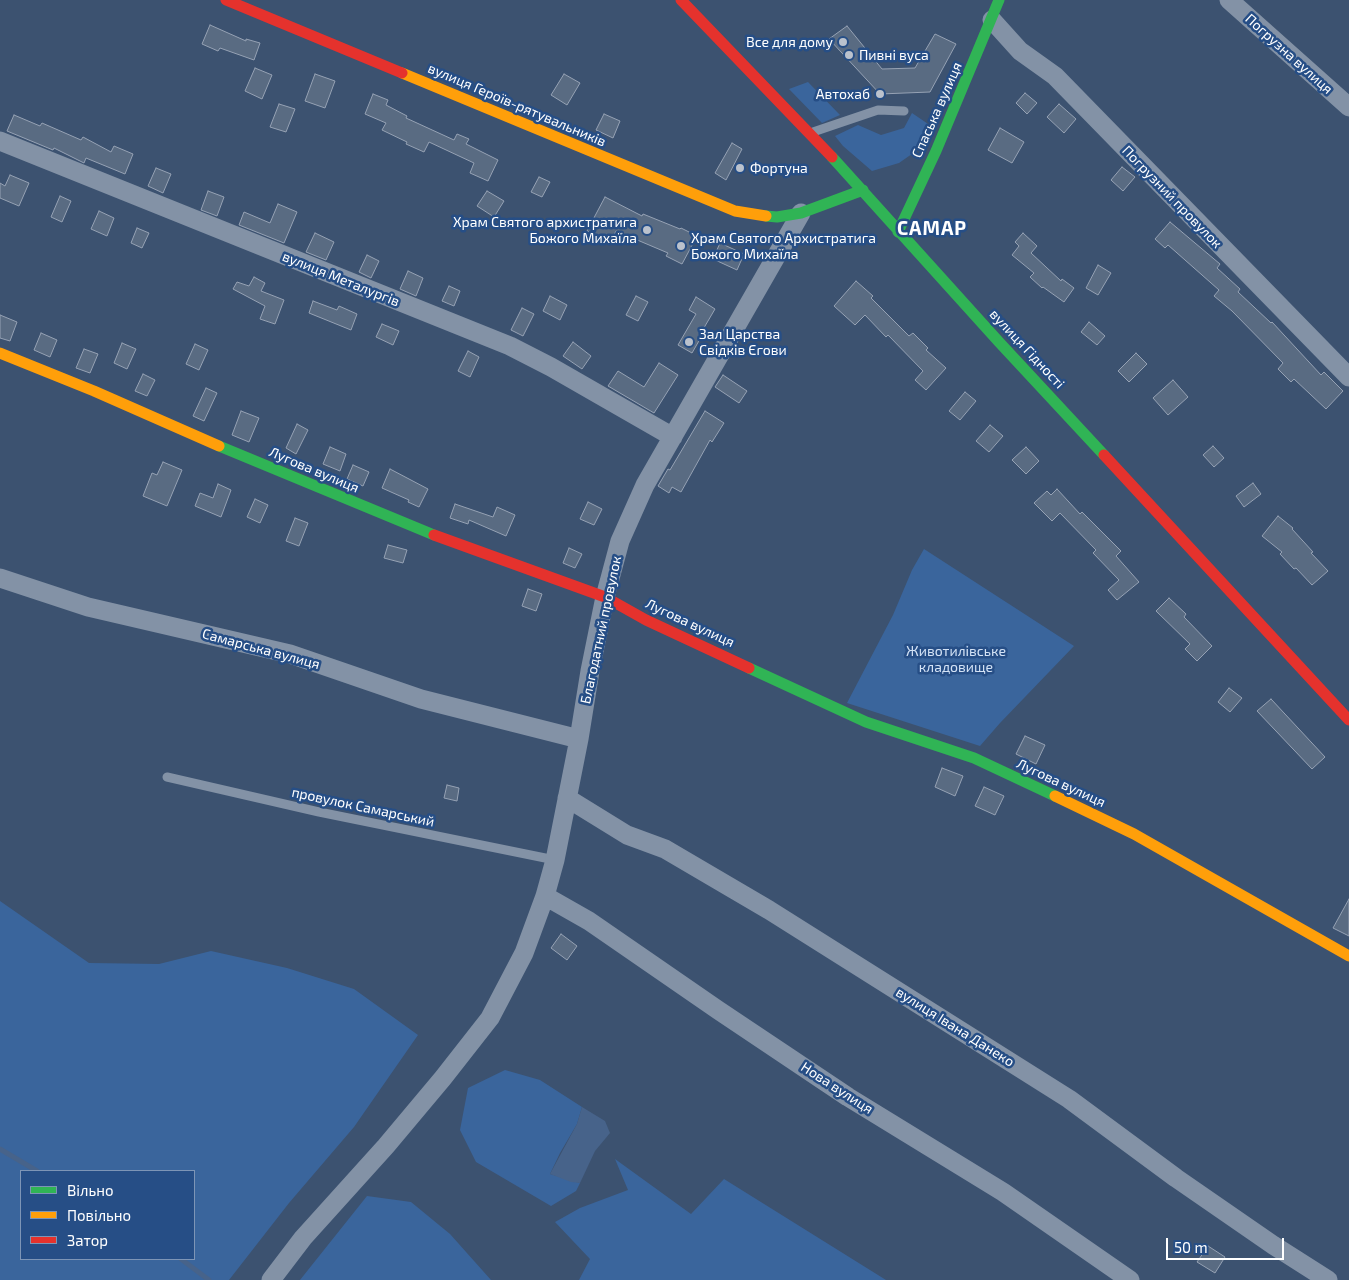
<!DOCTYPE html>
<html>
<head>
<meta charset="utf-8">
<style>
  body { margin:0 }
  #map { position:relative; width:1349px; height:1280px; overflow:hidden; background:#3c5270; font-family:"Exo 2",sans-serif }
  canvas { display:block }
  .legend { position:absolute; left:20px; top:1170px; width:175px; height:90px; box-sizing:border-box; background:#264e86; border:1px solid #7d95b6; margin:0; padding:6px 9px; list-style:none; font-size:15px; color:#fff }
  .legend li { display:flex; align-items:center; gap:10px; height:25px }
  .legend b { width:25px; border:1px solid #7d95b6 }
  .scale { position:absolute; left:1166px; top:1238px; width:118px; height:22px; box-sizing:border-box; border:2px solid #fff; border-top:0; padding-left:6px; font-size:15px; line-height:18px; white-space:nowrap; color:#fff; -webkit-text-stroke:4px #264e86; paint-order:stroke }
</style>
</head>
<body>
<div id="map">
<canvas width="1349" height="1280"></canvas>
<ul class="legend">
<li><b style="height:6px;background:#30b455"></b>Вільно</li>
<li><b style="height:6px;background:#ff9f0a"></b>Повільно</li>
<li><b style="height:6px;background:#e5322d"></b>Затор</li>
</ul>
<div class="scale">50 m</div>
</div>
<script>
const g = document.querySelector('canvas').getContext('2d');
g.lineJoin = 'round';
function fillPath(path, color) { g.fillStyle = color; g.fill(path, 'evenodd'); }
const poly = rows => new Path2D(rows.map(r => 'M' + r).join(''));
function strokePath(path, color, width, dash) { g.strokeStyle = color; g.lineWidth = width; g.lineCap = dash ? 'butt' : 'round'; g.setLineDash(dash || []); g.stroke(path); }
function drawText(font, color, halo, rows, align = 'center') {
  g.font = font + ' "Exo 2",sans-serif'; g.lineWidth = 5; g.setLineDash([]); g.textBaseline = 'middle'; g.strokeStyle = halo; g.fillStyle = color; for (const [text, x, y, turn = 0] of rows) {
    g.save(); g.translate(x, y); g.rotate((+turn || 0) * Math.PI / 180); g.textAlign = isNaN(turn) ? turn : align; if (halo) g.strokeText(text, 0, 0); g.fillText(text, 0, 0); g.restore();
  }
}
fillPath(poly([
  [808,82,840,115,822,123,789,89],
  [912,113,931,126,919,149,899,163,872,171,843,146,835,136,858,125,881,135,904,128],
  [924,549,1074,646,1000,723,980,746,847,703,893,615,912,570],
  [0,901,89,963,159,964,211,951,287,968,354,989,418,1035,354,1127,289,1203,229,1280,0,1280],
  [21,1171,194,1171,194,1259,21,1259],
  [505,1070,540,1080,582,1107,577,1124,560,1153,550,1174,580,1183,576,1191,551,1206,476,1162,460,1130,468,1088],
  [615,1159,691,1214,724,1179,886,1280,579,1280,590,1259,555,1222,580,1208,628,1190],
  [367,1196,411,1202,450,1234,491,1280,300,1280]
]), '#3a659c');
fillPath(poly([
  [582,1107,605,1121,610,1133,595,1151,580,1183,571,1182,550,1174,577,1124]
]), '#47638a');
strokePath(poly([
  [0,1149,37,1171],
  [181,1259,209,1280]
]), '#47638a', 5);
const building = poly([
  [210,25,246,41,246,39,260,43,254,60,220,48,218,51,202,44,210,25],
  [847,26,882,69,915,68,935,34,956,44,930,92,880,94,829,39,847,26],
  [255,68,272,75,262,99,245,91,255,68],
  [315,74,335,81,325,108,305,101,315,74],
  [564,74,580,83,567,105,551,95,564,74],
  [1025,93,1037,103,1027,114,1016,103,1025,93],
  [373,94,388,100,386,105,407,116,406,118,454,140,457,134,469,139,466,144,498,160,488,181,470,173,474,163,429,142,424,152,406,144,407,142,382,130,386,123,365,114,373,94],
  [279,104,295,109,286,132,270,127,279,104],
  [1059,104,1076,119,1064,133,1047,117,1059,104],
  [604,114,620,121,613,138,596,130,604,114],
  [14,115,40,126,42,123,81,140,83,137,111,152,114,146,133,154,125,174,86,158,84,163,54,148,53,150,7,131,14,115],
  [1000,128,1024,142,1012,163,988,150,1000,128],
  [732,143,742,149,726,180,715,173,732,143],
  [1122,167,1135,177,1123,191,1111,180,1122,167],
  [156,168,171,174,163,193,148,186,156,168],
  [10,175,29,183,19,206,0,198,0,183,5,186,10,175],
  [539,177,550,182,542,197,531,192,539,177],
  [208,191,224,197,217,216,201,210,208,191],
  [487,191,504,201,494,217,477,206,487,191],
  [60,196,71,201,62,222,51,217,60,196],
  [605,197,642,216,643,214,680,229,681,228,697,236,682,264,666,256,668,253,616,231,610,243,587,231,605,197],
  [278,204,297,212,284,243,239,225,244,212,270,223,278,204],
  [99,211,114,218,107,236,91,229,99,211],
  [1170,222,1220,264,1217,268,1240,289,1238,292,1271,323,1272,322,1321,375,1324,372,1343,391,1326,409,1294,379,1291,382,1278,369,1283,363,1232,311,1214,296,1219,290,1168,245,1165,248,1155,239,1170,222],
  [137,228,149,233,142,248,131,243,137,228],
  [315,233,334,242,326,260,306,252,315,233],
  [1023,233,1037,246,1031,253,1061,281,1062,279,1074,288,1064,302,1043,287,1042,288,1030,277,1034,273,1012,255,1019,246,1015,242,1023,233],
  [720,243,744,254,737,270,713,259,720,243],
  [367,255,379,261,371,278,359,272,367,255],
  [1098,265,1111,273,1098,295,1086,288,1098,265],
  [408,271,423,278,416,296,400,289,408,271],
  [254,277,265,283,261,291,284,300,275,324,260,319,265,306,233,289,237,282,249,286,254,277],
  [856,281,873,296,871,298,909,336,913,333,928,348,926,350,946,368,926,390,915,380,923,371,888,335,886,337,865,315,855,325,834,306,856,281],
  [449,286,460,291,454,306,442,301,449,286],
  [550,296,567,305,560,320,543,311,550,296],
  [636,296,648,302,638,321,626,315,636,296],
  [696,297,715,309,698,338,700,339,692,353,678,345,696,314,689,310,696,297],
  [313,301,337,310,339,306,357,314,351,330,309,313,313,301],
  [522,308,534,314,523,336,511,330,522,308],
  [0,315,17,322,10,341,0,338,0,315],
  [1089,322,1105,336,1097,345,1081,332,1089,322],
  [382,324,399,331,393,345,376,337,382,324],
  [41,333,57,340,50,357,34,350,41,333],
  [573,342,591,356,582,369,563,356,573,342],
  [122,343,136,349,127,369,114,363,122,343],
  [195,344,208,350,199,370,186,364,195,344],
  [84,349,98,354,90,373,76,368,84,349],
  [468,351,479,357,470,377,458,371,468,351],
  [1136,353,1147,364,1129,382,1118,371,1136,353],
  [659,363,678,375,654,413,608,386,618,371,644,387,659,363],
  [143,374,155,380,147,396,135,391,143,374],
  [723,375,747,391,739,403,715,387,723,375],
  [1173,380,1188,397,1168,415,1153,398,1173,380],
  [206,388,217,393,204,421,193,416,206,388],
  [965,392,976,401,960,420,949,411,965,392],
  [241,411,259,418,249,442,232,435,241,411],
  [705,411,724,423,712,442,710,440,681,492,672,487,669,493,658,486,668,469,670,470,705,411],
  [297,424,308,430,296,454,286,448,297,424],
  [990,425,1003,436,989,452,976,441,990,425],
  [1213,446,1224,458,1214,467,1203,455,1213,446],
  [330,447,346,454,340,471,323,464,330,447],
  [1026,447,1039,461,1026,474,1012,460,1026,447],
  [163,462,182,470,167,506,143,496,152,473,157,475,163,462],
  [353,465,369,472,363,486,347,479,353,465],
  [390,469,428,489,419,507,408,502,409,500,382,488,390,469],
  [1253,483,1261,494,1244,507,1236,496,1253,483],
  [218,484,231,490,221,517,195,506,200,493,213,498,218,484],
  [1057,489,1080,514,1082,512,1121,551,1116,556,1139,582,1117,600,1108,590,1119,580,1093,553,1096,550,1060,513,1052,521,1034,503,1047,491,1051,495,1057,489],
  [255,499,268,505,260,523,247,517,255,499],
  [588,502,602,509,594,525,580,519,588,502],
  [455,504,493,517,497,507,515,515,506,536,469,520,468,524,450,518,455,504],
  [1278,516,1293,528,1292,529,1313,552,1311,553,1328,571,1312,585,1296,568,1294,569,1280,554,1282,552,1262,536,1278,516],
  [295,518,308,523,299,546,286,541,295,518],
  [388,545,407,550,403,563,384,558,388,545],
  [569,548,582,554,575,568,563,563,569,548],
  [528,589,542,594,536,611,522,606,528,589],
  [1169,598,1186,614,1184,617,1212,646,1197,661,1185,649,1190,644,1156,611,1169,598],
  [1229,688,1242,698,1230,712,1218,702,1229,688],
  [1271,699,1325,757,1312,769,1257,711,1271,699],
  [1025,736,1045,745,1036,764,1016,754,1025,736],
  [942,768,963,776,955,796,935,787,942,768],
  [447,785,459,788,457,801,444,798,447,785],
  [984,787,1004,796,995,815,975,806,984,787],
  [1349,899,1349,936,1333,928,1349,899],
  [561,934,577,946,567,960,551,948,561,934],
  [1208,1246,1225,1257,1215,1273,1197,1262,1208,1246]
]);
fillPath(building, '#596b82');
strokePath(building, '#96a2b4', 1);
strokePath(poly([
  [813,132,878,110,904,111],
  [167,777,319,812,555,860]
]), '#8392a6', 9);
strokePath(poly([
  [1229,0,1349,107],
  [992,20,1020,51,1055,76,1349,377],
  [0,141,510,346,551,367,673,437],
  [0,578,88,607,290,654,421,699,579,739],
  [567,798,627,835,665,849,769,910,1069,1099,1176,1178,1273,1245,1328,1280],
  [545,896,589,921,718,1010,848,1097,1003,1192,1130,1280],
  [271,1280,303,1238,386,1146,443,1078,490,1018,524,953,545,896,555,860,579,739,590,671,605,597,620,541,645,485,801,213]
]), '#8392a6', 19);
strokePath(poly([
  [832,157,999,342,1104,455],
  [766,216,777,217,801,213,863,190],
  [898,232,936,151,999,0],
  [219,446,434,535],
  [749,668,866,722,974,758,1055,796]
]), '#30b455', 11);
strokePath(poly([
  [402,73,735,211,766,216],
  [0,353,94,391,219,446],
  [1055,796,1134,834,1349,956]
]), '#ff9f0a', 11);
strokePath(poly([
  [226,0,402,73],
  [681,0,832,157],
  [1104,455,1349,720],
  [434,535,605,597,646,620,749,668]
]), '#e5322d', 11);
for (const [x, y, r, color] of [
  [843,42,5,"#bbc2cd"],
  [849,55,5,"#bbc2cd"],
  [880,94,5,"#bbc2cd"],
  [740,168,5,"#bbc2cd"],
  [647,230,5,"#bbc2cd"],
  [681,246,5,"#bbc2cd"],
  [689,342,5,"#bbc2cd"]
]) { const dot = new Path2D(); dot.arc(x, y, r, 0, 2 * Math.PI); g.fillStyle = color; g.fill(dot); strokePath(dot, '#264e86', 2); }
drawText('14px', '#fff', '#264e86', [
  ["Все для дому",833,42,"right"],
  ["Пивні вуса",859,55],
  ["Автохаб",870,94,"right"],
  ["Фортуна",750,168],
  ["Храм Святого архистратига",637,222,"right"],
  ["Божого Михаїла",637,238,"right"],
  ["Храм Святого Архистратига",691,238],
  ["Божого Михаїла",691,254],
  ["Зал Царства",699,334],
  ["Свідків Єгови",699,350]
], 'left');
drawText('14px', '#fff', '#264e86', [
  ["Погрузна вулиця",1289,54,42],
  ["вулиця Героїв-рятувальників",517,105,23],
  ["Спаська вулиця",937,110,-66],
  ["Погрузний провулок",1172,197,46],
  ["вулиця Металургів",341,279,22],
  ["вулиця Гідності",1027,349,47],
  ["Лугова вулиця",314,470,23],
  ["Лугова вулиця",690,623,25],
  ["Благодатний провулок",601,630,-78],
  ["Самарська вулиця",261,649,15],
  ["Лугова вулиця",1061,783,25],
  ["провулок Самарський",363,807,12],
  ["вулиця Івана Данеко",955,1027,32],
  ["Нова вулиця",837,1088,33]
]);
drawText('14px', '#d4e3f6', '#264e86', [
  ["Животилівське",956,651],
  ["кладовище",956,667]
]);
g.letterSpacing = '1px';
drawText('bold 19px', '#fff', '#264e86', [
  ["САМАР",932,229]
]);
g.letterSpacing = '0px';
</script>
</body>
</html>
